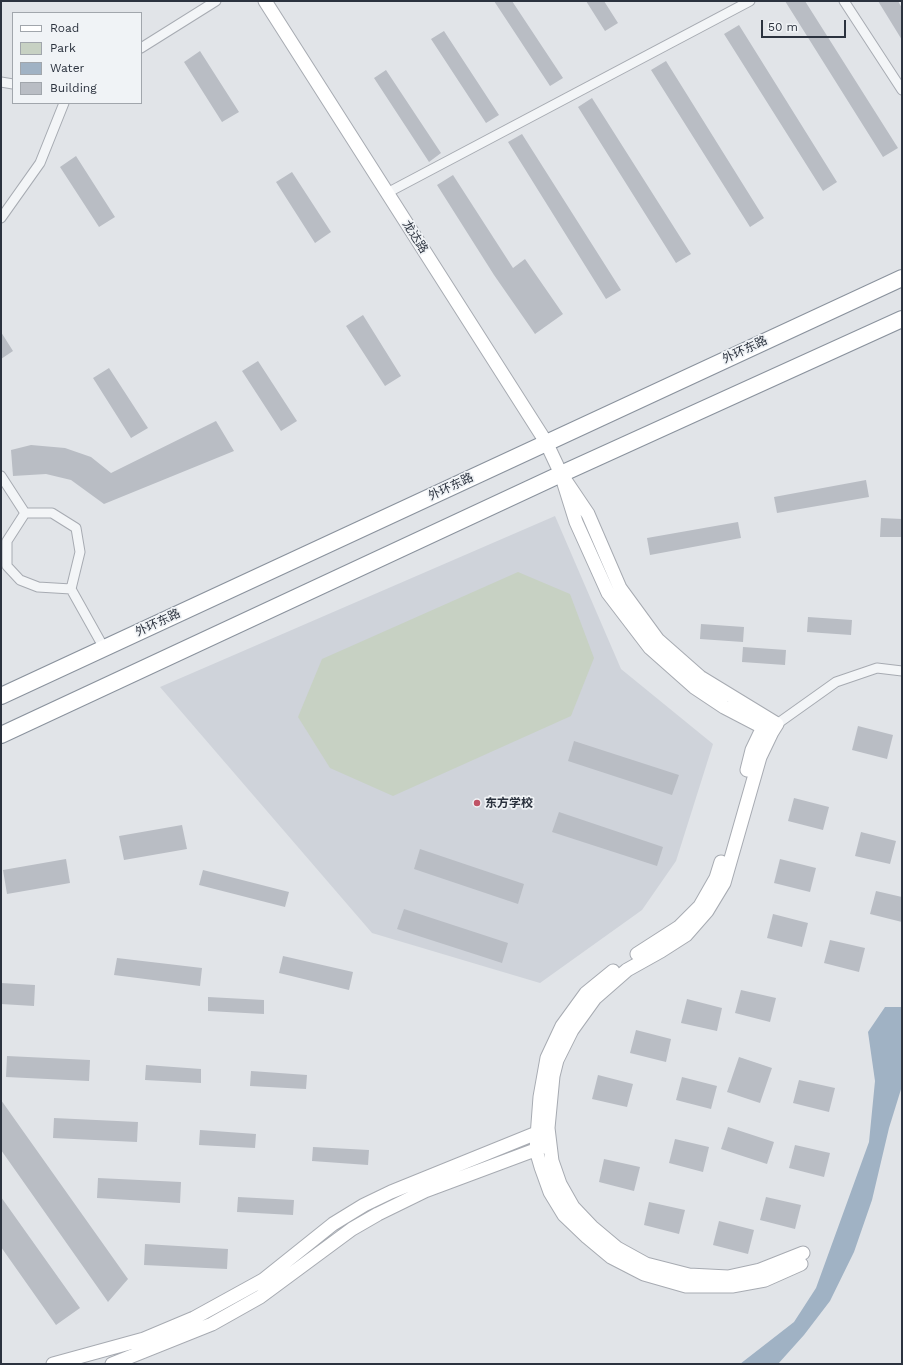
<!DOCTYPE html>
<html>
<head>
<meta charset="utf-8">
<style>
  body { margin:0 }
  #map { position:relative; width:903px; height:1365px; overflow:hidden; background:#e1e4e8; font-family:"Work Sans",sans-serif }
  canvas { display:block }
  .frame { position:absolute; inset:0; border:2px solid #2b323e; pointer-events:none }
  .legend { position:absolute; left:12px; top:12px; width:130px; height:92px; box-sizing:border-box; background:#f0f3f6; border:1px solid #a1a6ac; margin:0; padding:5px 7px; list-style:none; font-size:12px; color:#2b323e }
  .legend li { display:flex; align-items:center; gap:8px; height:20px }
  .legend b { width:20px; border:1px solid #a1a6ac }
  .scale { position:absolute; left:761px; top:20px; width:85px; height:18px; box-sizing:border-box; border:2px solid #2b323e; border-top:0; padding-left:5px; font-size:12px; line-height:14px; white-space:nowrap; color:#2b323e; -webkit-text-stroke:3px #f0f3f6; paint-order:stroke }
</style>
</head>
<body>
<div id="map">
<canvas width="903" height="1365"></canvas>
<div class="frame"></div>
<ul class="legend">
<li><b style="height:5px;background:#fff"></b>Road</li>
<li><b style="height:11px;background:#c7d1c3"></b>Park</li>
<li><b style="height:11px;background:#a0b2c4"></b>Water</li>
<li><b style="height:11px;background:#b9bdc4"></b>Building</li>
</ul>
<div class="scale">50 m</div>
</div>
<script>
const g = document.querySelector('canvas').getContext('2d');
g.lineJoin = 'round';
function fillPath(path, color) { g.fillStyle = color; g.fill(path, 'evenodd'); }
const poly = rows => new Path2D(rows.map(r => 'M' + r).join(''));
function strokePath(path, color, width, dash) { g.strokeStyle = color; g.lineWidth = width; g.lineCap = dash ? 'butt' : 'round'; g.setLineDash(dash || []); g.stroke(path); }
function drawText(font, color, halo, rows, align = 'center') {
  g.font = font + ' "Work Sans","Noto Sans SC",sans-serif'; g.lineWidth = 3.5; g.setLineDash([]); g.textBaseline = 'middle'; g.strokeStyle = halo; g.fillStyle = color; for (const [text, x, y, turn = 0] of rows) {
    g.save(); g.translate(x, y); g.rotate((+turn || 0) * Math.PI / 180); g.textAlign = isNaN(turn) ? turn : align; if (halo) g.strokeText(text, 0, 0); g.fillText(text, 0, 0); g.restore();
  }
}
fillPath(poly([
  [555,516,621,669,713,744,676,861,642,910,540,983,372,933,160,687]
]), '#cfd3da');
fillPath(poly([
  [518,572,570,594,594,658,571,716,393,796,330,768,298,717,322,659]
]), '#c7d1c3');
fillPath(poly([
  [885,1007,902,1007,902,1086,889,1128,872,1200,854,1252,830,1301,804,1335,778,1364,740,1364,794,1322,816,1288,869,1142,875,1081,868,1032]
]), '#a0b2c4');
fillPath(poly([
  [494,1,512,1,563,78,550,86],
  [586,1,604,1,618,23,605,31],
  [785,1,805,1,898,148,883,157],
  [878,1,898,1,902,8,902,40],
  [739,25,837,182,823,191,724,34],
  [444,31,499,115,486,123,431,39],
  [200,51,239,112,222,122,184,62],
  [666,61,764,218,750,227,651,70],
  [386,70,441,153,429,162,374,78],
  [592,98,691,254,676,263,578,107],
  [522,134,621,290,606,299,508,142],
  [76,156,115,217,99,227,60,167],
  [292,172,331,232,315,243,276,182],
  [453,175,513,268,525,259,563,314,535,334,494,275,437,185],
  [363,315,401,376,385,386,346,326],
  [1,332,13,351,1,359],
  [258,361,297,421,281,431,242,371],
  [109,368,148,428,131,438,93,378],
  [216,421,234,451,104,504,71,480,46,474,13,476,11,450,31,445,65,448,91,457,111,473],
  [866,480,869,497,777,513,774,497],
  [881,518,902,519,902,537,880,537],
  [738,522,741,538,650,555,647,538],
  [808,617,852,620,851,635,807,632],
  [701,624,744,627,743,642,700,639],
  [743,647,786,650,785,665,742,662],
  [858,726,893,735,887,759,852,750],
  [574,741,679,775,672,795,568,761],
  [794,798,829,807,823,830,788,821],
  [559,812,663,847,657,866,552,832],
  [182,825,187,849,124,860,119,836],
  [861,832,896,841,890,864,855,856],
  [420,849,524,884,518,904,414,869],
  [66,859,70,883,7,894,3,870],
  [780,859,816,868,810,892,774,883],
  [203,870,289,892,285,907,199,885],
  [876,891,902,897,902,922,870,914],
  [404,909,508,943,502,963,397,929],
  [773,914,808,923,802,947,767,938],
  [830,940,865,948,859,972,824,963],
  [283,956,353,972,349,990,279,973],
  [117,958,202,968,200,986,114,975],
  [1,983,35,985,34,1006,1,1004],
  [741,990,776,998,770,1022,735,1013],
  [208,997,264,1000,264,1014,208,1011],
  [687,999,722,1008,717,1031,681,1023],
  [636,1030,671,1039,666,1062,630,1053],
  [7,1056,90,1060,89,1081,6,1077],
  [739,1057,772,1068,760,1103,727,1092],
  [146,1065,201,1069,201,1083,145,1080],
  [251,1071,307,1075,306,1089,250,1086],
  [598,1075,633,1084,627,1107,592,1099],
  [682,1077,717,1086,711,1109,676,1100],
  [799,1080,835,1088,829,1112,793,1103],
  [1,1100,128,1279,108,1302,1,1150],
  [54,1118,138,1122,137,1142,53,1138],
  [728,1127,774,1142,767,1164,721,1149],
  [200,1130,256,1134,255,1148,199,1145],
  [675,1139,709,1147,703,1172,669,1163],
  [795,1145,830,1153,824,1177,789,1168],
  [313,1147,369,1150,368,1165,312,1161],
  [604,1159,640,1167,634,1191,599,1182],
  [98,1178,181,1182,180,1203,97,1198],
  [1,1197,80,1308,56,1325,1,1247],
  [238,1197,294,1200,293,1215,237,1212],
  [766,1197,801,1205,795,1229,760,1220],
  [649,1202,685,1210,679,1234,644,1225],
  [719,1221,754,1230,748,1254,713,1245],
  [145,1244,228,1249,227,1269,144,1265]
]), '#b9bdc4');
const street = poly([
  [844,1,902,90],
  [141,48,216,1],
  [1,82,13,84],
  [387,193,750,1],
  [1,218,40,163,64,103],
  [1,476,25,513],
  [25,513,52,513,76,528,80,552,71,589,38,587,20,580,7,566,7,541,25,513],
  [71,589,104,648],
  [777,724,836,682,877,668,902,671]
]);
const secondary = poly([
  [265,1,546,442,561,474,576,522,608,593,650,648,694,687,724,707,772,732],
  [561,474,588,514,620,588,658,640,700,677,777,724,772,732,760,757,724,883,707,911,686,935,661,951,627,970,595,998,572,1030,557,1060,553,1076,548,1128,552,1161,560,1184,573,1207,592,1227,617,1248,646,1264,689,1275,728,1277,760,1270,803,1253],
  [747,770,752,750,763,727,768,720],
  [637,954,679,927,700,906,716,878,721,862],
  [613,971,586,993,562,1026,547,1058,540,1097,536,1150,541,1167,550,1192,564,1215,587,1237,611,1257,644,1274,686,1286,732,1286,765,1280,801,1264],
  [53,1364,144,1339,194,1318,263,1280,333,1224,364,1205,391,1192,544,1130],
  [112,1364,212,1324,260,1297,352,1229,378,1214,425,1191,543,1147]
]);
const highway = poly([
  [1,696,902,278],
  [1,735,561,474,902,319]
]);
strokePath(street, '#a7abb2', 11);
strokePath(secondary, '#a7abb2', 15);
strokePath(highway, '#8a929d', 18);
strokePath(street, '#f3f5f7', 9);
strokePath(secondary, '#fff', 13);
strokePath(highway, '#fff', 16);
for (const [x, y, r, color] of [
  [477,803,4,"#c05366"]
]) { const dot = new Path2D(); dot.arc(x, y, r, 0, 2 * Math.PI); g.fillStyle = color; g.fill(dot); strokePath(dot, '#f0f3f6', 1.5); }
drawText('12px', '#2b323e', '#f0f3f6', [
  ["龙达路",415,237,57],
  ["外环东路",745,350,-25],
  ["外环东路",451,487,-25],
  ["外环东路",158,623,-25]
]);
drawText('bold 12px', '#2b323e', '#f0f3f6', [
  ["东方学校",485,803]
], 'left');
</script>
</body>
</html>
